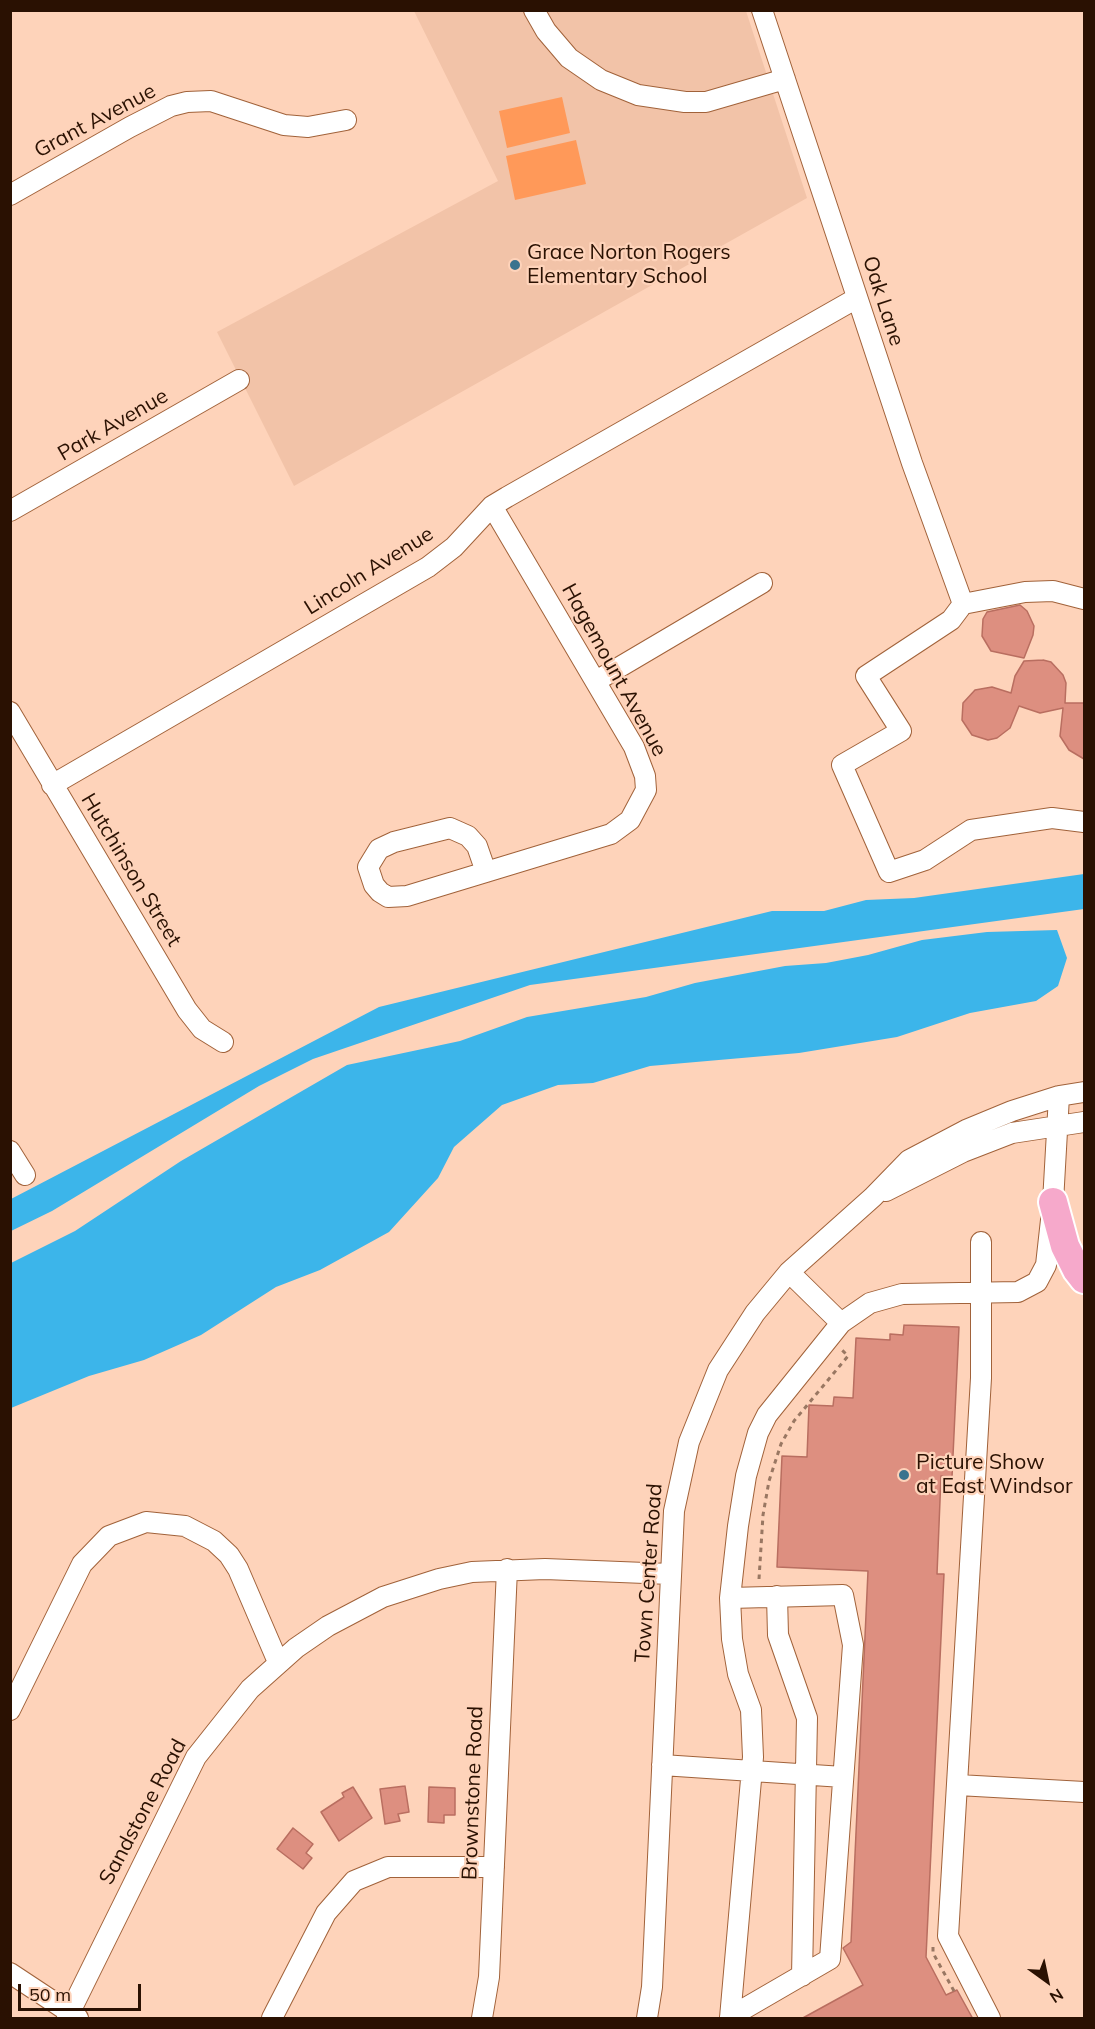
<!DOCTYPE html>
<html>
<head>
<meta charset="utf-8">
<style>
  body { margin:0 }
  #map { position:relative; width:1095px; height:2029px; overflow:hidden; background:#fed3ba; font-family:Mulish,sans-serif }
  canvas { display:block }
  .frame { position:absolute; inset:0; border:12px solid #2a1102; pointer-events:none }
  .north { position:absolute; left:1017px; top:1951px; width:60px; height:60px; -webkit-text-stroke:4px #fed3ba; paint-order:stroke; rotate:147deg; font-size:16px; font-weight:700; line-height:24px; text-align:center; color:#2a1102 }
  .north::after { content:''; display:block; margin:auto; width:21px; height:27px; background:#2a1102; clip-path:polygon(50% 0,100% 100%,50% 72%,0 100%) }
  .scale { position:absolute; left:18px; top:1984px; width:123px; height:27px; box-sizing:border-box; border:3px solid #2a1102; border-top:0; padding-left:8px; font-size:18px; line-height:21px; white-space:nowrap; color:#2a1102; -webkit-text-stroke:4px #fed3ba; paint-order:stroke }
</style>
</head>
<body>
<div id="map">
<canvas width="1095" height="2029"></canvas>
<div class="frame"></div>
<div class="north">N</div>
<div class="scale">50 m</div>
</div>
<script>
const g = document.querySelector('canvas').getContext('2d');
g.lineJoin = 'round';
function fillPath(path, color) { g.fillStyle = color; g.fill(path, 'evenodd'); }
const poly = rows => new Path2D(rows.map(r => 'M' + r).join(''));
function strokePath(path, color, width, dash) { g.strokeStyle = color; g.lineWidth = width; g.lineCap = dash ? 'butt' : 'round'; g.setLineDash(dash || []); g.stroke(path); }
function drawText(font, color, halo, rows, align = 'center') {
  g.font = font + ' Mulish,sans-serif'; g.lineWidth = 4.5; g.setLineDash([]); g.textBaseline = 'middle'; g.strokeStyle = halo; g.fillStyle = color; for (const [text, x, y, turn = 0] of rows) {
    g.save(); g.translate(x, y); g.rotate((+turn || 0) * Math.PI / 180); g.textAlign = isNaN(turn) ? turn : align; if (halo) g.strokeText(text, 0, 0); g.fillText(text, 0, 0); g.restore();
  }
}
fillPath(poly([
  [414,11,746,11,807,198,294,486,217,332,498,181]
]), '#f2c3a8');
fillPath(poly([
  [562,97,570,133,507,148,499,111],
  [576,140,586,184,515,200,506,156]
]), '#ff9959');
fillPath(poly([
  [1084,874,1084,909,530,985,313,1059,259,1086,52,1211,11,1231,11,1199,379,1007,772,911,824,911,866,900,914,898],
  [1057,930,1067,958,1058,986,1036,1001,970,1013,897,1037,799,1053,650,1066,593,1083,558,1085,502,1105,454,1147,438,1178,389,1232,320,1270,276,1287,201,1335,144,1360,89,1376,11,1408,11,1263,75,1231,181,1161,347,1065,460,1041,527,1017,646,997,695,983,785,966,826,963,868,955,922,940,987,932]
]), '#3cb5ea');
const building = poly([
  [1020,605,1027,611,1034,626,1033,635,1024,658,991,651,982,636,983,619,987,612,1020,605],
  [1043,660,1051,662,1063,675,1066,683,1065,703,1084,703,1084,759,1069,750,1060,736,1063,708,1040,713,1019,706,1010,728,997,738,988,740,972,735,962,720,963,703,975,690,992,687,1011,693,1015,676,1024,661,1043,660],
  [904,1325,959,1327,952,1477,941,1476,937,1574,944,1574,926,1957,946,1995,957,1990,973,2019,801,2019,863,1985,843,1948,851,1942,868,1571,777,1567,782,1456,807,1457,809,1405,833,1406,834,1397,853,1398,856,1338,890,1340,890,1334,903,1335,904,1325],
  [405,1786,409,1812,398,1814,400,1821,385,1824,380,1789,405,1786],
  [353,1787,372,1818,339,1841,321,1812,344,1797,342,1793,353,1787],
  [429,1787,455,1788,455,1815,444,1815,444,1823,428,1822,429,1787],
  [293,1828,313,1844,306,1853,312,1858,303,1869,277,1849,293,1828]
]);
fillPath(building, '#dd8f80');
strokePath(building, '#b96e60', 1.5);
const minor = poly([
  [534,10,546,31,569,58,601,80,638,95,685,102,706,102,785,79],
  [762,10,912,463,963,604],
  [10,195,130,127,171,106,187,102,211,101,284,125,308,127,346,120],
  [10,511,239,380],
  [1084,599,1053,591,1025,592,963,604,951,620,866,676,901,731,842,765,889,872,925,860,971,830,1052,818,1084,822],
  [596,681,762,583],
  [10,712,187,1010,202,1029,223,1042],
  [52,785,428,567,454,547,492,506,507,497,857,298],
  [450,828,468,836,477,846,486,872,407,896,388,897,380,892,374,885,368,867,379,849,394,842,450,828],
  [486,872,611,834,630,820,646,790,645,776,634,747,492,506],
  [10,1151,25,1175],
  [886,1191,963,1152,1012,1133,1084,1122],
  [981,1242,981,1378,948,1936,990,2018],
  [789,1272,841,1323,870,1303,902,1294,1018,1292,1037,1282,1046,1265,1053,1202,1059,1096],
  [777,1596,778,1635,807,1718,802,1976],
  [730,1598,843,1595,853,1645,830,1959,730,2017],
  [10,1710,82,1564,109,1536,146,1522,185,1526,214,1541,229,1555,238,1569,278,1662],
  [662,1765,843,1777],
  [958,1785,1084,1792],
  [10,1973,78,2018],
  [67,2018,196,1757,250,1689,296,1648,328,1626,383,1597,439,1579,472,1572,545,1569,670,1574],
  [272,2018,326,1913,354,1881,388,1867,494,1867],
  [482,2018,489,1977,507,1569],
  [647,2018,652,1987,674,1511,689,1442,718,1370,755,1313,789,1272,873,1197,909,1160,966,1130,1012,1111,1059,1096,1084,1092],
  [730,2018,753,1757,751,1710,738,1674,732,1639,730,1598,738,1526,746,1476,758,1433,767,1415,841,1323]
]);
const highway = poly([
  [1053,1202,1065,1246,1077,1270,1084,1279]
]);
strokePath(minor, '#a1623a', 22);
strokePath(highway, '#fff', 32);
strokePath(poly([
  [759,1579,763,1515,769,1481,781,1444,794,1421,848,1356,842,1350],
  [933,1947,933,1953,954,1991]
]), '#997762', 3, [4.5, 4.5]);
strokePath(minor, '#fff', 20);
strokePath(highway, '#f6a9cb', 28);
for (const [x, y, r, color] of [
  [515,265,6,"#3b738e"],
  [904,1475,6,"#3b738e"]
]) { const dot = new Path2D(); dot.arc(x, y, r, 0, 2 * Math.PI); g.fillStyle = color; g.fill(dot); strokePath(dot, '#fed3ba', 2); }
drawText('21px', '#2a1102', '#fed3ba', [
  ["Grant Avenue",95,121,-28],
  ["Oak Lane",883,301,72],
  ["Park Avenue",113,425,-30],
  ["Lincoln Avenue",369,571,-32],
  ["Hagemount Avenue",614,670,61],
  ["Hutchinson Street",131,870,59],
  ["Town Center Road",649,1573,-86],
  ["Brownstone Road",473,1793,-88],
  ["Sandstone Road",143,1812,-62]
]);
drawText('21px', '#2a1102', '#fed3ba', [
  ["Grace Norton Rogers",527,253],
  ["Elementary School",527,277],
  ["Picture Show",916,1463],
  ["at East Windsor",916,1487]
], 'left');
</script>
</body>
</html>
